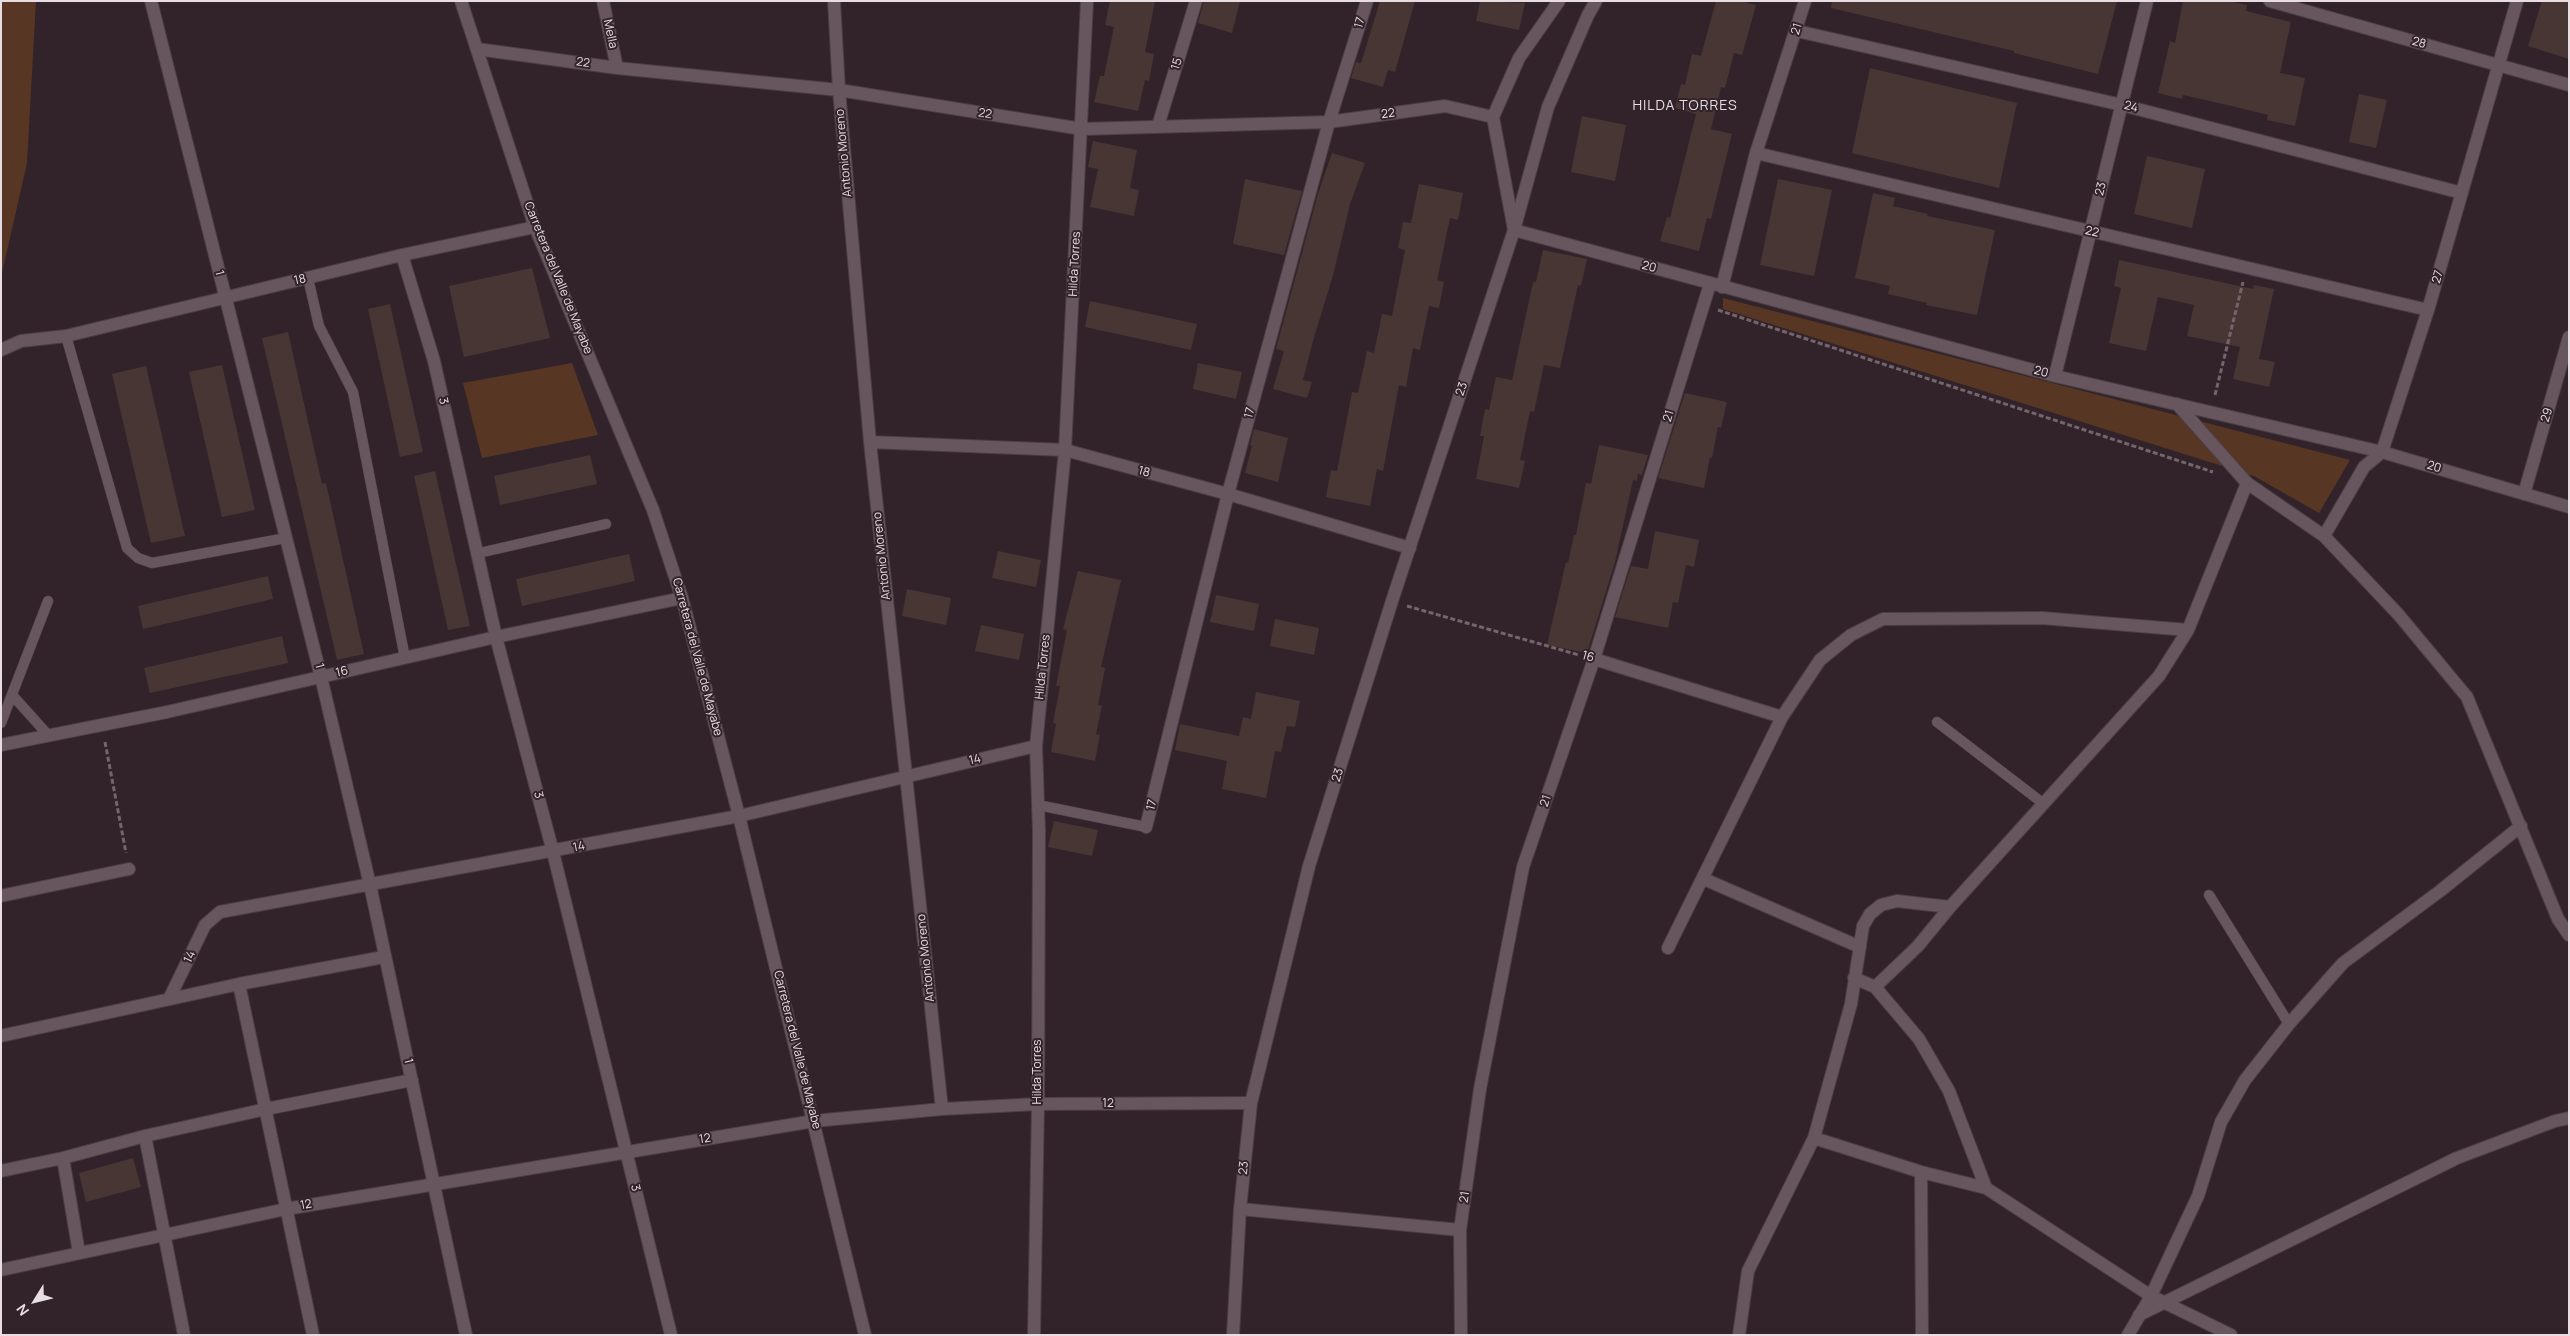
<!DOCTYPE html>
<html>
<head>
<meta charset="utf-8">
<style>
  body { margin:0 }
  #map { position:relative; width:2570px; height:1336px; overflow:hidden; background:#32232a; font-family:Manrope,sans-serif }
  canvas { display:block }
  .frame { position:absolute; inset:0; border:2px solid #e8dde2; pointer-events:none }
  .north { position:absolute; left:10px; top:1276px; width:50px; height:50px; -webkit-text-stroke:4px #32232a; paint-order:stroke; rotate:234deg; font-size:14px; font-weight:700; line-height:20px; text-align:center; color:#e8dde2 }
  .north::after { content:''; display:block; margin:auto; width:18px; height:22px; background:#e8dde2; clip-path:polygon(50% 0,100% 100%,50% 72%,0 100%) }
</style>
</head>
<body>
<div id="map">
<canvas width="2570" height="1336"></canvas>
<div class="frame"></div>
<div class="north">N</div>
</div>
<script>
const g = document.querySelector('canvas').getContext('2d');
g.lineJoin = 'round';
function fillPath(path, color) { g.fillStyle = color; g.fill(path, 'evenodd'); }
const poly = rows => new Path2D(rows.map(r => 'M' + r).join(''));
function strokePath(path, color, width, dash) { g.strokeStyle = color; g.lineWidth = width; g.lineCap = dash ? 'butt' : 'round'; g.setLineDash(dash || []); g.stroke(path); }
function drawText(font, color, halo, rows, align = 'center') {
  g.font = font + ' Manrope,sans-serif'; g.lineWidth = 4; g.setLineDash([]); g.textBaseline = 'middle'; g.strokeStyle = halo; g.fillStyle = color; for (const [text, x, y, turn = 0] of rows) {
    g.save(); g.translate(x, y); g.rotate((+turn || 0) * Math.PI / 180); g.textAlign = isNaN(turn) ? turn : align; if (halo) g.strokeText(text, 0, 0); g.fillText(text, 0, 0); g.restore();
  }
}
fillPath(poly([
  [1,1,36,1,27,163,1,277],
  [1723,298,2350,460,2319,513,2254,476,1723,309],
  [572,363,598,435,482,458,463,383]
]), '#573724');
fillPath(poly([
  [1110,1,1155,1,1145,52,1154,54,1149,81,1145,80,1138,111,1094,102,1100,76,1104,76,1114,27,1105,25],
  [1204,1,1240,1,1232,33,1198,23],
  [1380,1,1415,1,1395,72,1388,70,1383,87,1351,78,1356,62,1361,63],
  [1480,1,1525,3,1519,30,1476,21],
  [1716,1,1740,1,1756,5,1742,55,1734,53,1725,88,1721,87,1711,129,1732,134,1711,219,1707,218,1699,251,1660,241,1667,217,1670,218,1696,114,1675,108,1681,84,1685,85,1692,54,1701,56],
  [1832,1,2117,1,2098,74,2014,53,2014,51,1831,8],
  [2183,1,2229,1,2247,5,2246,11,2291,22,2280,73,2305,78,2295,126,2267,120,2268,115,2232,106,2183,95,2182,99,2158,93,2170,41,2175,43],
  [2542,1,2569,1,2569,59,2528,46],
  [1870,68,2017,103,1999,188,1852,153],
  [2359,94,2387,100,2376,148,2349,142],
  [1582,116,1626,125,1615,181,1571,172],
  [1093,141,1137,150,1130,188,1139,190,1134,216,1090,207,1098,169,1088,167],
  [1332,153,1365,163,1350,204,1334,272,1313,341,1303,380,1312,382,1307,398,1273,389,1284,351,1276,349,1318,194],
  [2147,156,2205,169,2192,228,2134,214],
  [1245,179,1302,191,1284,255,1233,244],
  [1778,179,1832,190,1814,276,1760,265],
  [1419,184,1463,193,1458,220,1450,218,1437,280,1444,282,1439,308,1429,306,1420,350,1413,348,1406,387,1399,385,1383,471,1377,469,1370,506,1326,497,1331,470,1337,471,1352,392,1358,393,1367,351,1374,353,1382,314,1392,316,1405,250,1398,248,1403,222,1411,223],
  [1873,193,1895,198,1893,206,1928,214,1927,216,1995,230,1977,315,1926,305,1927,303,1888,294,1890,286,1855,278],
  [1543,250,1587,259,1581,286,1578,285,1560,368,1544,365,1534,412,1530,411,1520,460,1525,461,1519,488,1476,479,1484,436,1480,436,1485,409,1489,410,1496,377,1512,380,1533,282,1536,282],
  [2119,260,2253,289,2254,285,2274,289,2259,359,2275,362,2269,387,2233,379,2240,347,2187,336,2194,305,2158,297,2146,351,2109,343,2121,288,2114,286],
  [532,268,550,338,464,357,449,286],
  [1090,301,1197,324,1191,350,1085,327],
  [390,304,423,452,400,457,368,309],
  [288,332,322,484,326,483,364,654,337,660,262,338],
  [1198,363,1242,372,1236,399,1193,389],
  [222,365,255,510,222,517,189,372],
  [146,366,185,536,151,543,112,374],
  [1685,393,1727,402,1721,428,1718,427,1712,458,1710,457,1704,488,1658,478],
  [1254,429,1288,438,1278,482,1245,473,1252,446,1250,445],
  [1599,445,1648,455,1642,475,1638,474,1637,481,1633,480,1615,562,1587,653,1547,645,1566,562,1568,563,1574,535,1576,535,1586,483,1591,484],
  [590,455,597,484,500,505,494,476],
  [435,471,470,626,448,630,414,476],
  [1655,531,1699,540,1694,567,1686,565,1678,603,1673,602,1668,628,1615,617,1631,566,1648,569],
  [998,551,1041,560,1036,587,992,578],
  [629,554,635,581,522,606,516,579],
  [1078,571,1121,580,1101,667,1105,668,1098,705,1102,706,1096,734,1100,735,1095,761,1051,752,1056,724,1053,723,1060,686,1056,686,1067,630,1063,629],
  [268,576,273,599,143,629,138,606],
  [907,589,951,598,946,625,902,616],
  [1216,595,1259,604,1254,631,1210,622],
  [1275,619,1319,628,1314,655,1270,646],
  [981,625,1024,634,1019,660,975,651],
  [282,636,288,663,150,693,144,668],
  [1256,692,1300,701,1295,727,1287,726,1281,752,1275,751,1266,798,1222,789,1227,761,1175,750,1180,724,1239,736,1243,717,1251,719],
  [1054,821,1098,830,1092,856,1048,847],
  [133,1158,141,1187,86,1202,79,1173]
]), '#483635');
const lane = poly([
  [308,278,319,326,353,392,405,658],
  [66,336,127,548,138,558,152,563,286,538],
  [479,553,606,524],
  [13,696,49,736],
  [1937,722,2044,804],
  [1,723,48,601],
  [1038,805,1146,827],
  [2209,895,2289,1024]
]);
const street = poly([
  [151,1,321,677,370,885,466,1335],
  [603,1,617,68],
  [834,1,839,90,870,442,942,1109],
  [1559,1,1519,58,1493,117,1514,230,2055,376,2382,452,2569,507],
  [2270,1,2569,85],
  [1797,31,2122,105,2462,193],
  [477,49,617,68,839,90,1082,129,1329,122,1445,106,1493,117],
  [1158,126,1196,1],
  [1756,153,2428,310],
  [402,255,434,361,496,637,553,852,671,1335],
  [1722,287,1756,153,1805,1],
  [1,350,21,341,66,336,402,255,535,227],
  [2055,376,2147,1],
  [2177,404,2247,483,2324,536,2398,614,2467,697,2558,919,2569,935],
  [870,442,1065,450,1228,494,1410,548],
  [2524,494,2569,337],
  [2324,536,2364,467,2382,452,2428,310,2517,1],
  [1594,659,1782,717],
  [1,745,167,712,496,637,682,598],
  [1146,827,1228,494,1329,122,1367,1],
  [1704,879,1860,947],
  [1,896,129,869],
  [1668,948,1782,717,1820,660,1851,635,1883,619,2042,618,2188,630],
  [1854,978,1875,987,1919,1039,1949,1091,1986,1188],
  [239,984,313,1335],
  [1875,987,1918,946,1950,907,2159,676,2188,630,2247,483],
  [169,999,205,925,220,912,739,816,1036,746],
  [1,1036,239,984,384,957],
  [145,1136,184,1335],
  [1814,1138,1921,1172,1986,1188,2151,1296,2231,1335],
  [63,1158,79,1253],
  [1,1171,63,1158,145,1136,266,1109,412,1080],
  [1921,1172,1922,1335],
  [1240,1209,1460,1230],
  [1,1270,286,1209,814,1121,942,1109,1038,1104,1251,1103],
  [2139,1315,2457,1158,2555,1121,2569,1118],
  [1034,1335,1038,1104,1039,831,1036,746,1065,450,1087,1],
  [1461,1335,1460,1230,1480,1089,1523,867,1594,659,1710,284],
  [1739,1335,1748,1271,1814,1138,1851,1004,1863,926,1870,914,1881,905,1897,901,1950,907],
  [2128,1335,2151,1296,2198,1196,2221,1122,2245,1080,2289,1024,2343,963,2440,891,2521,826]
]);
const secondary = poly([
  [461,1,535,227,653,510,682,598,739,816,865,1335],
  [1233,1335,1240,1209,1251,1103,1309,866,1392,601,1514,230,1548,107,1588,15,1596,1]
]);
strokePath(lane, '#4b3e45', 11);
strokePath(street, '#4b3e45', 14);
strokePath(secondary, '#4b3e45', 14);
strokePath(poly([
  [1718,310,2213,472],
  [2215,395,2243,282],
  [1407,606,1579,655],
  [105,742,126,853]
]), '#73656b', 3, [5, 2.5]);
strokePath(lane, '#67565e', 10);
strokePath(street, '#67565e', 12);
strokePath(secondary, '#67565e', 12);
drawText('12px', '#e8dde2', '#32232a', [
  ["17",1360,23,-73],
  ["21",1797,29,-73],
  ["Mella",610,34,78],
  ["28",2419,43,15],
  ["22",583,63,8],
  ["15",1177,64,-73],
  ["24",2131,107,14],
  ["22",985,114,9],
  ["22",1388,114,-8],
  ["Antonio Moreno",844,153,-95],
  ["23",2101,189,-76],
  ["22",2092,232,13],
  ["Hilda Torres",1075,264,-87],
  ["20",1649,267,15],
  ["1",219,273,76],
  ["27",2438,277,-74],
  ["Carretera del Valle de Mayabe",558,278,68],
  ["18",300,280,-13],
  ["20",2041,372,15],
  ["23",1462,389,-72],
  ["3",443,401,77],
  ["17",1250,413,-75],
  ["29",2547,415,-74],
  ["21",1669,416,-73],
  ["20",2434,467,17],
  ["18",1144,472,15],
  ["Antonio Moreno",882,556,-96],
  ["Carretera del Valle de Mayabe",697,657,75],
  ["16",1588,657,16],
  ["1",319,666,76],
  ["Hilda Torres",1043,667,-84],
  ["16",342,672,-13],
  ["14",975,760,-13],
  ["23",1338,775,-73],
  ["3",538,795,75],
  ["21",1546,801,-71],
  ["17",1152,805,-76],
  ["14",579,847,-11],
  ["14",190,957,-64],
  ["Antonio Moreno",926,958,-96],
  ["Carretera del Valle de Mayabe",797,1050,76],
  ["1",408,1061,77],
  ["Hilda Torres",1038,1072,-90],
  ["12",1108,1104],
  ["12",705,1139,-9],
  ["23",1244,1168,-84],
  ["3",635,1188,76],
  ["21",1465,1197,-82],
  ["12",306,1205,-10]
]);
g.letterSpacing = '1px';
drawText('14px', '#e8dde2', '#32232a', [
  ["HILDA TORRES",1685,106]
]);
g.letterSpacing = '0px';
</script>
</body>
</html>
